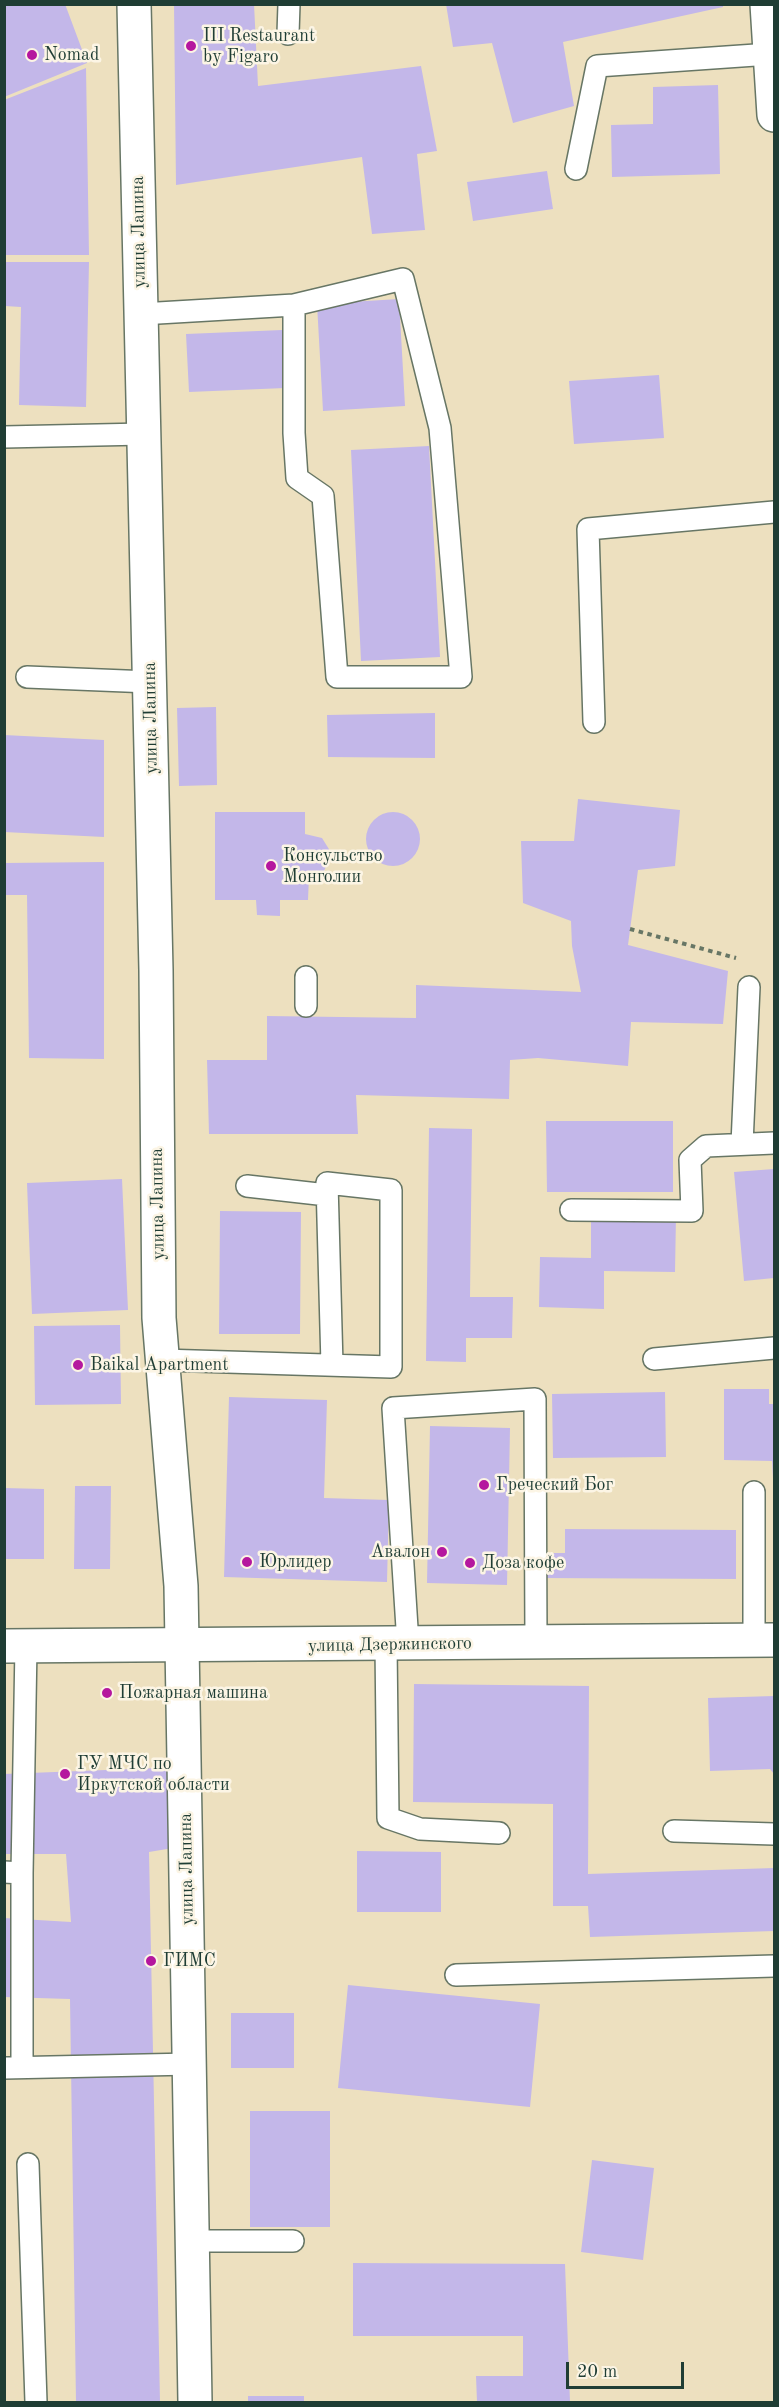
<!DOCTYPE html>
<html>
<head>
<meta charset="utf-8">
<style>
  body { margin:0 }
  #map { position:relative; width:779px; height:2407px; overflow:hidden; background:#ede0bf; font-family:"Old Standard TT",serif }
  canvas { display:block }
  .frame { position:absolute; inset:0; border:6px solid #1f3d34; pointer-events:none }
  .scale { position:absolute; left:566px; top:2362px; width:118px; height:27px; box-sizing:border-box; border:3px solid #1f3d34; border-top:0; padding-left:8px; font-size:18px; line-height:21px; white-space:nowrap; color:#1f3d34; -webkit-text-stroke:4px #fcf5e5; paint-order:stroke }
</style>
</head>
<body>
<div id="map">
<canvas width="779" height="2407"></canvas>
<div class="frame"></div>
<div class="scale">20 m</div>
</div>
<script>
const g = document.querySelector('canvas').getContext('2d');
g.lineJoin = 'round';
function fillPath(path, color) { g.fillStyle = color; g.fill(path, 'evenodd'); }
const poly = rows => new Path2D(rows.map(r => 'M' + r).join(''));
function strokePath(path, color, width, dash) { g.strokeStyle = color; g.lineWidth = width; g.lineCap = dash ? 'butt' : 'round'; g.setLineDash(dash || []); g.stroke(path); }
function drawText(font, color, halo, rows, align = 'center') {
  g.font = font + ' "Old Standard TT",serif'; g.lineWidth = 5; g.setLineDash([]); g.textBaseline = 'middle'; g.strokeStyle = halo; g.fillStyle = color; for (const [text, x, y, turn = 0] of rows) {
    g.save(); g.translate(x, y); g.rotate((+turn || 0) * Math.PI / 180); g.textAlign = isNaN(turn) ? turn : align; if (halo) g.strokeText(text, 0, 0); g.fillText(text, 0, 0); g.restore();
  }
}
fillPath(poly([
  [4,4,65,4,87,63,4,97],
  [174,4,254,4,258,86,421,66,437,151,417,154,425,230,372,234,362,157,176,185],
  [446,4,723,4,723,7,563,42,574,106,513,123,492,43,453,47],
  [86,68,89,255,4,255,4,100],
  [718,85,720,174,612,177,611,125,653,124,653,87],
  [547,171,553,209,473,221,467,182],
  [5,262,89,262,86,407,19,405,21,307,5,306],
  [399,299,405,406,323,411,317,304],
  [282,330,285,388,189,392,186,334],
  [659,375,664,438,574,444,569,381],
  [429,446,440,657,361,661,351,450],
  [216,707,217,785,179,786,177,708],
  [435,713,435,758,328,757,327,715],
  [4,735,104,740,104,837,4,832],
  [578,799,680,810,675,866,638,870,628,945,728,971,723,1024,631,1022,628,1066,538,1058,510,1060,509,1099,356,1095,358,1134,209,1134,207,1060,267,1060,267,1016,416,1018,416,985,581,992,572,946,571,921,523,903,521,841,574,841],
  [215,812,305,812,305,834,322,838,332,854,323,873,309,876,308,900,280,900,280,916,257,915,256,900,215,900],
  '366 839a27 27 0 1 1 54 0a27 27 0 1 1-54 0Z',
  [104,862,104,1059,29,1058,27,895,4,895,4,863],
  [546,1121,673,1121,673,1192,547,1192],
  [429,1128,472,1129,470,1297,513,1297,512,1338,466,1338,466,1362,426,1361],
  [774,1169,774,1278,744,1281,734,1172],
  [122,1179,128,1310,32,1314,27,1183],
  [220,1211,301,1212,300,1334,219,1334],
  [591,1215,676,1216,675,1272,604,1271,604,1309,539,1307,540,1257,591,1258],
  [120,1325,121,1404,35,1405,34,1326],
  [724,1389,769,1389,769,1404,774,1404,774,1496,772,1461,724,1460],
  [665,1392,666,1457,553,1458,552,1394],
  [229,1397,327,1400,324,1498,389,1500,387,1582,224,1577],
  [430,1426,510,1428,507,1585,427,1583],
  [75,1486,111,1486,110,1569,74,1569],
  [4,1488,44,1489,44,1559,4,1559],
  [565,1529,736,1530,736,1579,539,1578,539,1553,565,1553],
  [414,1684,589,1686,588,1874,774,1868,774,1931,590,1937,588,1906,553,1906,553,1804,413,1802],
  [774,1696,774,1774,770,1769,710,1771,708,1698],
  [182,1767,179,1847,149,1852,160,2402,76,2402,70,1999,4,1997,4,1918,71,1922,66,1854,4,1854,4,1774],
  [357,1851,441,1852,441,1912,357,1912],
  [348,1985,540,2004,530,2107,338,2088],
  [231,2013,294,2013,294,2068,231,2068],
  [250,2111,330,2111,330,2227,250,2227],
  [592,2160,654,2168,643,2260,581,2252],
  [353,2263,565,2264,570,2402,477,2402,476,2376,523,2376,523,2336,353,2336],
  [248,2396,304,2396,304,2402,248,2402]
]), '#c3b7e9');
const service = poly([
  [288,34,289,4],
  [576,169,597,66,770,54],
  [141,314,294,305,294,433,297,478,323,496,337,677,461,677,440,428,403,279,294,305],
  [4,437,144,434],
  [27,677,150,682],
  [594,722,588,529,774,512],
  [306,977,306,1006],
  [742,1144,749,987],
  [247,1186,327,1195],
  [571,1210,692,1211,690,1160,706,1146,774,1143],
  [654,1359,774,1348],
  [162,1360,391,1367,391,1190,327,1183,332,1365],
  [754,1640,754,1492],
  [408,1644,393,1408,535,1399,536,1643],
  [386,1645,388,1818,420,1829,499,1833],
  [674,1831,774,1834],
  [4,1872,22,1873,26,1646],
  [456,1975,774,1966],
  [22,2067,22,1873],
  [4,2068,191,2064],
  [28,2164,36,2402],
  [190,2241,293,2241]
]);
const minor = poly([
  [134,4,156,970,159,1318,181,1586,195,2402],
  [767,4,774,115]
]);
const secondary = poly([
  [4,1646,774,1640]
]);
strokePath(service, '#677665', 24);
strokePath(minor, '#677665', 36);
strokePath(secondary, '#677665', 36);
strokePath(poly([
  [630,929,736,958]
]), '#677665', 4, [4.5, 4.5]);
strokePath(service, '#fff', 21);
strokePath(minor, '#fff', 33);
strokePath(secondary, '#fff', 33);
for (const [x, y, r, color] of [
  [191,46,6,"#b5179e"],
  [32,55,6,"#b5179e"],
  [271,866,6,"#b5179e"],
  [78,1365,6,"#b5179e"],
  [484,1485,6,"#b5179e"],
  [442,1552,6,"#b5179e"],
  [247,1562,6,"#b5179e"],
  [470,1563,6,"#b5179e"],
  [107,1693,6,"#b5179e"],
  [65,1774,6,"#b5179e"],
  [151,1961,6,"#b5179e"]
]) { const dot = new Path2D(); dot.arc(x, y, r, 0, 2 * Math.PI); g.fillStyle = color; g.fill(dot); strokePath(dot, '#fcf5e5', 2); }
drawText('18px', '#1f3d34', '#fcf5e5', [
  ["III Restaurant",203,36],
  ["by Figaro",203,57],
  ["Nomad",44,55],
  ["Консульство",283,856],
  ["Монголии",283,877],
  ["Baikal Apartment",90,1365],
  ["Греческий Бог",496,1485],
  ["Авалон",430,1552,"right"],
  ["Юрлидер",259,1562],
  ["Доза кофе",482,1563],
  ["Пожарная машина",119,1693],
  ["ГУ МЧС по",77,1764],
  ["Иркутской области",77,1785],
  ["ГИМС",163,1961]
], 'left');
drawText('18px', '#1f3d34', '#fcf5e5', [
  ["улица Лапина",139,232,-91],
  ["улица Лапина",151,718,-91],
  ["улица Лапина",158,1204,-91],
  ["улица Дзержинского",390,1645,-1],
  ["улица Лапина",187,1869,-91]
]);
</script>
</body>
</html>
